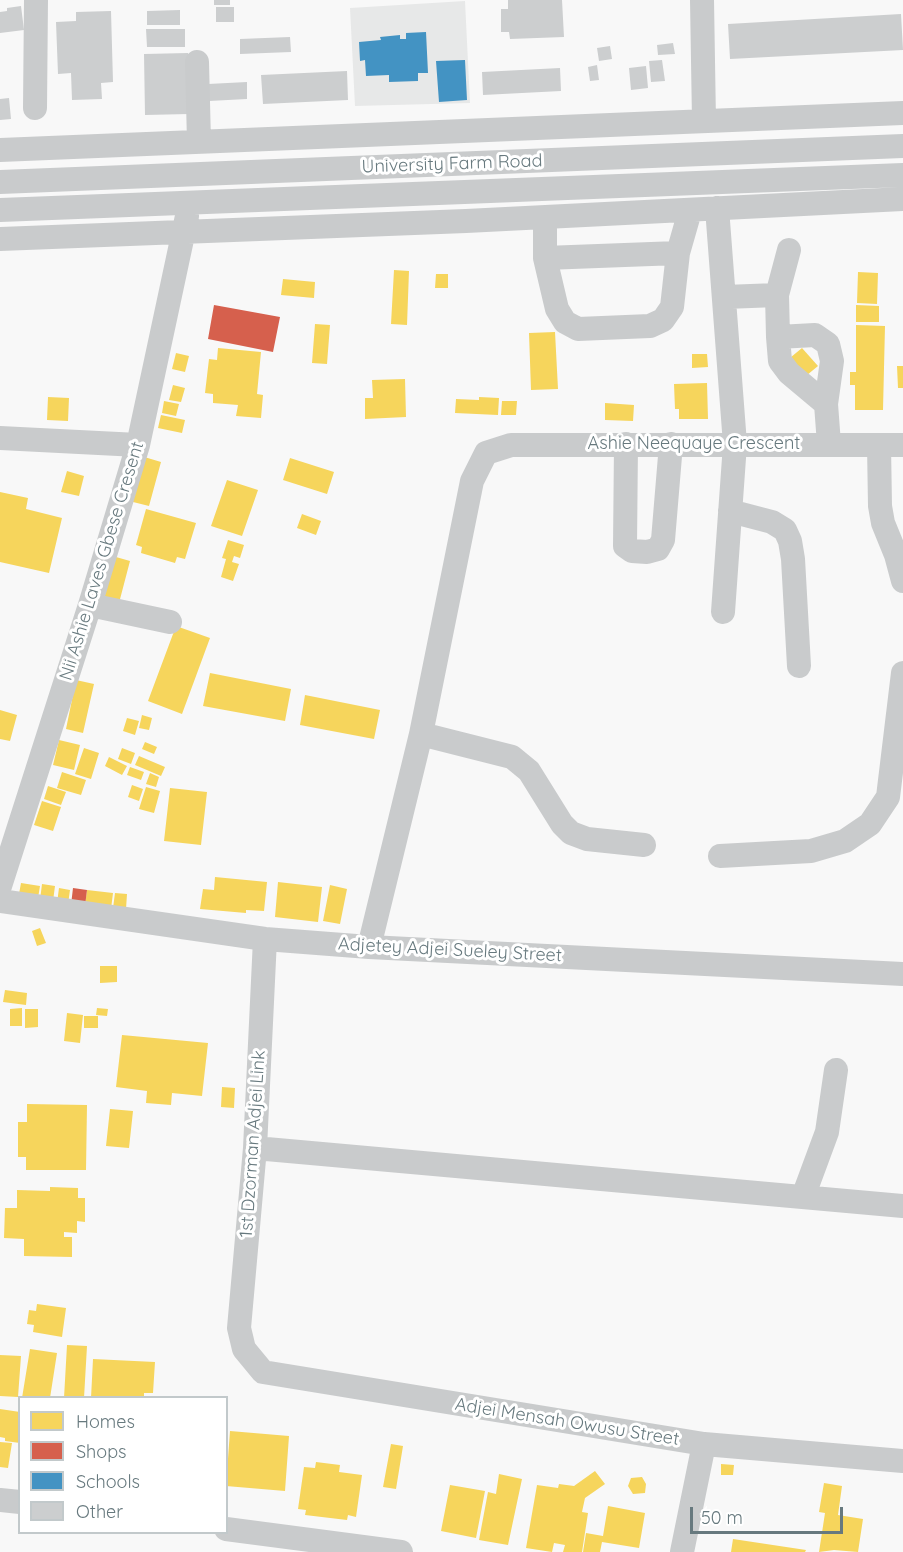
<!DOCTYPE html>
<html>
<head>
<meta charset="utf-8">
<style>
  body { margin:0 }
  #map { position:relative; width:903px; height:1552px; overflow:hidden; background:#f8f8f8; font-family:Quicksand,sans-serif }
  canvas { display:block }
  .legend { position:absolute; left:18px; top:1396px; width:210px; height:138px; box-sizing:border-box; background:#fff; border:2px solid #c2c9cb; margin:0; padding:8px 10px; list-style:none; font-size:18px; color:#67797e }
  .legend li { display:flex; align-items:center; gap:12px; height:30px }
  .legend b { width:30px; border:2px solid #c2c9cb }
  .scale { position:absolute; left:690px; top:1507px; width:153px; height:27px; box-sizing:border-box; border:3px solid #67797e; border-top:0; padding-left:8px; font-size:18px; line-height:21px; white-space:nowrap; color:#67797e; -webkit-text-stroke:4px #fff; paint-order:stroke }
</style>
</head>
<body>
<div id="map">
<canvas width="903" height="1552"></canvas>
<ul class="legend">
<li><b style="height:16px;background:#f6d55c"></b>Homes</li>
<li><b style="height:16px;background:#d6604d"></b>Shops</li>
<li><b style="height:16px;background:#4393c3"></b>Schools</li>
<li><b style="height:16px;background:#cccecf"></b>Other</li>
</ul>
<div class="scale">50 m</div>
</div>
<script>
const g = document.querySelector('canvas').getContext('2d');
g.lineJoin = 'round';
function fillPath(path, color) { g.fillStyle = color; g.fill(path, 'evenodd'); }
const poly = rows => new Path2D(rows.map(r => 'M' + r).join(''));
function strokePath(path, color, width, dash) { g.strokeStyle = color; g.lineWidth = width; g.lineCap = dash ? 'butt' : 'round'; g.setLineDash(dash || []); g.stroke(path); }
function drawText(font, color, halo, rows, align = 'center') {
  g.font = font + ' Quicksand,sans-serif'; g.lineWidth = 6; g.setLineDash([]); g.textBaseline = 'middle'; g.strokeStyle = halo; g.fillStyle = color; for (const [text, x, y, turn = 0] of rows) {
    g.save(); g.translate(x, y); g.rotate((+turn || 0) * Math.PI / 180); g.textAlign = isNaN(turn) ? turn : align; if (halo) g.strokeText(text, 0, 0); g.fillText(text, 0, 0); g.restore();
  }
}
fillPath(poly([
  [465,1,470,103,355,106,350,8]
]), '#e7e8e8');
fillPath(poly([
  [394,270,409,271,407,325,391,324],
  [858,272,878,273,877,304,857,303],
  [436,274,448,274,448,288,435,288],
  [283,279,315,282,314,298,281,295],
  [856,305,879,306,879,322,856,322],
  [315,324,330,325,327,364,312,363],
  [856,325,885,326,883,410,855,410,855,385,850,385,850,372,856,372],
  [555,332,558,389,531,390,529,333],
  [218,348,261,352,257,394,263,395,261,418,236,416,238,405,213,403,213,394,205,393,209,359,217,360],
  [802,348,818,366,801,380,785,362],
  [176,353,189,356,185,372,172,369],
  [692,354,707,354,708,367,692,368],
  [897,366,903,366,903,388,898,388],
  [405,379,406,417,365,419,365,398,373,398,372,380],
  [707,383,708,419,679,419,679,409,675,409,674,384],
  [173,385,185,388,181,402,169,400],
  [48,397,69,398,68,421,47,420],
  [479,397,499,398,498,415,455,413,456,399,479,400],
  [164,401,179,404,176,416,162,413],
  [502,401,517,401,516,415,501,415],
  [605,403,634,405,633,421,605,420],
  [161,415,185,420,182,433,158,428],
  [141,456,161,462,149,506,129,501],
  [290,458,334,472,327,494,283,480],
  [67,471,84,476,79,496,61,492],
  [227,480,258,490,242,536,211,526],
  [0,492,28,498,26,509,62,518,49,573,0,562],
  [146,509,196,523,185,559,177,557,175,563,141,553,142,547,136,545],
  [302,514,321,521,316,535,297,528],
  [228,540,244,545,240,558,234,556,232,562,239,564,233,581,221,577,226,559,222,558],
  [116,557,130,561,119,603,101,598],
  [176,626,210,638,182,714,148,701],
  [210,673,291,689,285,721,203,706],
  [76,680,94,684,83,733,66,729],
  [305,695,380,710,374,739,300,725],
  [0,710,17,715,10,741,0,739],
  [142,715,152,718,149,730,139,728],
  [127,718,139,721,135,735,123,731],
  [59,740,80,745,74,770,53,765],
  [145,742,157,747,154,754,142,749],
  [84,748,99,753,91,779,75,774],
  [122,748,135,753,131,764,118,759],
  [139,756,165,767,161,776,135,765],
  [109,757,127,766,122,775,105,766],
  [130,767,144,772,141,780,127,775],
  [62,772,86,780,81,795,57,788],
  [150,773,159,777,156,787,146,784],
  [132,785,143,789,139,801,128,797],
  [48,786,66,792,61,805,44,799],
  [146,787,160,791,154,813,139,809],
  [170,788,207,792,201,845,164,841],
  [42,801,61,807,53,831,34,825],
  [215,877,267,882,264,911,246,910,246,913,200,909,203,889,214,890],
  [278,882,322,887,318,922,275,917],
  [21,883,40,886,38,898,19,894],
  [42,884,55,886,53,901,40,900],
  [330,885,347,889,340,924,323,921],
  [59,888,70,890,68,904,57,903],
  [87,890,113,893,111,909,85,906],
  [115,893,127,894,126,909,113,908],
  [40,928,46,943,37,946,32,931],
  [100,966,117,966,117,982,100,983],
  [5,990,27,993,26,1005,3,1002],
  [22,1008,22,1026,10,1026,10,1009],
  [97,1008,108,1009,107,1016,96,1015],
  [25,1009,38,1009,38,1027,25,1028],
  [67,1013,83,1015,80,1043,64,1041],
  [84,1016,98,1016,98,1028,84,1028],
  [122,1035,208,1043,202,1096,172,1093,171,1105,146,1103,147,1091,116,1087],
  [222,1087,235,1088,234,1108,221,1107],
  [27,1104,87,1105,86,1170,26,1170,26,1157,18,1157,18,1122,27,1122],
  [110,1109,133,1111,129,1148,106,1146],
  [50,1187,78,1188,78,1198,85,1198,85,1222,77,1221,77,1233,64,1232,64,1237,72,1237,72,1257,24,1256,24,1239,4,1238,5,1208,17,1208,17,1190,50,1191],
  [37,1304,66,1308,62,1337,33,1332,34,1325,27,1324,29,1310,36,1311],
  [67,1345,87,1346,84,1398,64,1398],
  [30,1349,57,1353,50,1398,22,1398],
  [0,1355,21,1356,18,1397,0,1396],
  [93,1359,155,1362,153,1393,144,1393,144,1398,91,1398],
  [0,1409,20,1412,20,1443,5,1441,5,1438,0,1437],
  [230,1431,289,1436,285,1491,226,1486],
  [0,1442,12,1443,8,1468,0,1467],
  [391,1444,403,1446,396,1489,383,1487],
  [316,1462,340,1465,339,1472,362,1475,356,1517,348,1515,347,1520,305,1515,306,1510,298,1509,304,1467,315,1468],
  [721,1464,734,1465,733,1475,721,1475],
  [595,1471,605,1484,585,1498,582,1512,588,1513,582,1552,563,1552,565,1545,554,1543,552,1552,526,1548,537,1485,558,1488,559,1484,574,1486],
  [499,1474,522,1479,508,1545,479,1540,488,1492,496,1494],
  [642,1477,646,1484,645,1493,633,1494,628,1486,631,1478],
  [824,1483,842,1486,838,1515,863,1519,858,1552,834,1550,819,1552,825,1513,819,1512],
  [450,1485,485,1491,476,1538,441,1531],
  [608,1506,645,1513,639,1548,602,1542,600,1552,583,1552,586,1533,603,1536],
  [733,1539,806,1550,805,1552,731,1552]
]), '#f6d55c');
fillPath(poly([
  [214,305,280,317,273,352,208,339],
  [73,888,87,890,85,906,71,905]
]), '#d6604d');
fillPath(poly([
  [426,32,428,73,418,73,418,81,389,82,389,75,366,76,365,60,360,61,359,42,381,40,380,37,400,35,400,39,406,39,406,33],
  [465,60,467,100,439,102,436,61]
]), '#4393c3');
fillPath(poly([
  [214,0,230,0,230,5,214,5],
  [508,0,562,0,564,37,510,39,509,32,501,32,501,9,508,9],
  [21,6,24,30,0,33,0,12,7,11,7,8],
  [216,7,234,7,234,22,216,22],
  [180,10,180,25,147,25,147,11],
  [111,11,113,82,101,83,102,99,72,100,71,73,58,74,56,22,76,21,76,12],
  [901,14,903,50,730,59,728,24],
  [146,29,185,29,185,47,147,47],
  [290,37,291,52,240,54,240,39],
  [673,43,675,54,658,55,657,45],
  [610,46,612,59,599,61,597,48],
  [188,53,189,114,145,115,144,54],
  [662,60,665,81,651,82,649,61],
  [597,65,599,80,590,81,588,67],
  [646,66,648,88,631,90,629,68],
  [560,68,561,91,483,95,482,72],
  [347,71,348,100,263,104,261,75],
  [247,82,247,99,209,101,208,84],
  [9,98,11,119,0,120,0,99]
]), '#cccecf');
strokePath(poly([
  [702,0,704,121],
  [197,62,199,142],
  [35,108,36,0],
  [0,150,903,113],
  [0,182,903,146],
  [717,208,735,444,723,612],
  [0,210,903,175],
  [545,217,545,258,557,309,565,322,578,329,650,326,663,320,672,307,678,253,690,211],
  [0,239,466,221,903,199],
  [789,250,777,295,778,337,815,335,828,344,832,361,826,404,829,444],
  [545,258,678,253],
  [725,297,777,295],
  [778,337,780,361,789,373,826,404],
  [0,438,138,445],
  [626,444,625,546,632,551,647,552,658,549,663,540,671,444],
  [879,445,880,506,883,523,896,555,903,581],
  [730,511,772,522,785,530,790,541,793,559,799,666],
  [90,605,170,622],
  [421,734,512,757,529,771,562,824,571,833,587,839,644,845],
  [720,856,811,851,845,841,870,824,888,797,903,673],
  [0,886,90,605,138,445,187,216],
  [0,901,265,939,369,947,903,974],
  [265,939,255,1148,239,1328,244,1349,263,1372,704,1444,903,1461],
  [369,947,421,734,472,481,486,453,511,445,903,445],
  [255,1148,903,1206],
  [803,1197,827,1132,836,1070],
  [0,1500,20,1502],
  [226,1529,401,1552],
  [682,1552,704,1444]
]), '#c9cbcc', 24);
drawText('18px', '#67797e', '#fff', [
  ["University Farm Road",452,164,-2],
  ["Ashie Neequaye Crescent",694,444],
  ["Nii Ashie Laves Gbese Cresent",102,561,-73],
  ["Adjetey Adjei Sueley Street",450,950,3],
  ["1st Dzorman Adjei Link",253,1144,-86],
  ["Adjei Mensah Owusu Street",567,1422,9]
]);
</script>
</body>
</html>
